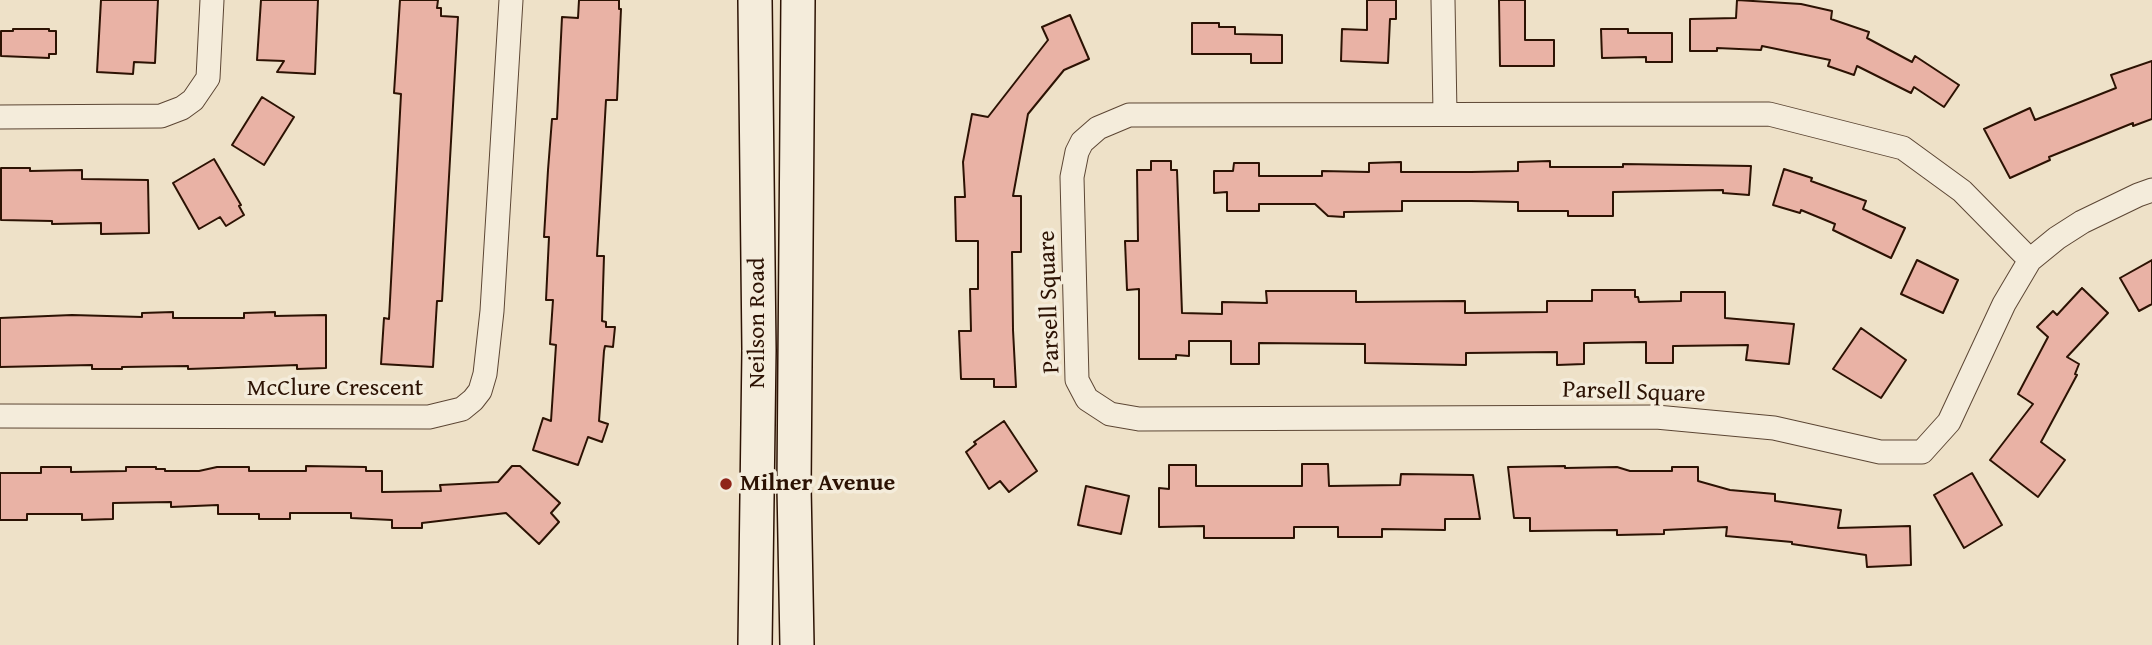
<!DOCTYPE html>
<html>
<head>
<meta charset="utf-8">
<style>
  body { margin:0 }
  canvas { display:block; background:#eee1c8 }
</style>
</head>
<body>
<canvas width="2152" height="645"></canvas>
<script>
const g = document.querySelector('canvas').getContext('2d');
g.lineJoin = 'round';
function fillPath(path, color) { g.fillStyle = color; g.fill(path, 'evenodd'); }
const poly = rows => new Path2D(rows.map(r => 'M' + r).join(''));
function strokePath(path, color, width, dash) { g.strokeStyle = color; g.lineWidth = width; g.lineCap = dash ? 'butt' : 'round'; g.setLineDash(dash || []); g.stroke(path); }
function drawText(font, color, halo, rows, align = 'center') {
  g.font = font + ' "Gentium Book Plus",serif'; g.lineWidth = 7; g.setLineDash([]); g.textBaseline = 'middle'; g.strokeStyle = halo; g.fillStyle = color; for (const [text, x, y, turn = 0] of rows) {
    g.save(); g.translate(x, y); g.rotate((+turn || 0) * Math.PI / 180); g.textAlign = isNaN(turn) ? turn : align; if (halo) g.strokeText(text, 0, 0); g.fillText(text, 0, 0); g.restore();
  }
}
const building = poly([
  [101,0,158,0,155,63,134,62,133,74,97,72,101,0],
  [261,0,318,0,315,74,277,72,284,61,257,60,261,0],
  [400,0,438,0,437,8,441,8,441,16,458,17,442,301,437,301,433,367,381,364,384,318,389,319,401,94,394,93,400,0],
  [579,0,619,0,619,9,621,9,617,100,606,100,597,256,604,256,602,321,606,322,606,327,615,327,613,347,605,346,604,351,599,421,608,424,602,442,588,437,578,465,533,450,543,418,551,421,556,345,550,344,553,300,546,300,549,237,544,237,548,170,552,119,557,119,562,17,578,18,579,0],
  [1367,0,1396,0,1396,19,1390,19,1388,63,1341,61,1342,29,1367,30,1367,0],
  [1499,0,1525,0,1525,40,1554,40,1554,66,1500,66,1499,0],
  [1737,0,1801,4,1832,11,1831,19,1869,32,1867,38,1912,62,1915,56,1959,85,1944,107,1914,87,1911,93,1857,66,1854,75,1828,66,1830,60,1762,46,1761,50,1717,48,1717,51,1690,51,1690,19,1736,18,1737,0],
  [1070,15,1089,59,1064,70,1028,114,1013,196,1021,196,1021,252,1012,252,1013,330,1016,387,994,387,994,379,961,379,959,331,971,331,970,289,978,289,978,241,956,241,955,197,965,197,963,162,972,114,988,117,1048,40,1042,27,1070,15],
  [1192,23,1219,23,1219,27,1235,27,1235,34,1282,35,1282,63,1251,63,1251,54,1192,54,1192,23],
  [13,29,49,29,49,31,56,31,56,54,49,54,49,58,1,56,1,31,13,31,13,29],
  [1601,29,1628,29,1628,33,1672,33,1672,62,1646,62,1646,57,1602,58,1601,29],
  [2152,61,2152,119,2133,126,2133,123,2049,157,2050,160,2010,178,1984,129,2030,108,2035,120,2116,88,2111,75,2152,61],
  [262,97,294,117,264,165,232,145,262,97],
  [214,159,241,205,239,206,244,215,226,226,220,217,199,229,173,183,214,159],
  [1151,161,1171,161,1171,170,1177,170,1182,313,1222,314,1222,302,1267,303,1266,291,1356,291,1356,302,1465,301,1465,313,1547,312,1547,301,1592,301,1592,290,1635,290,1635,297,1638,297,1639,302,1681,301,1681,292,1725,292,1725,318,1794,324,1789,364,1746,360,1748,345,1673,346,1673,363,1646,363,1646,342,1584,343,1584,364,1557,365,1557,352,1466,353,1466,365,1365,363,1365,344,1259,343,1259,364,1231,364,1231,341,1189,341,1189,356,1176,355,1176,359,1139,359,1139,289,1127,290,1125,241,1138,241,1137,170,1151,170,1151,161],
  [1550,161,1550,167,1623,167,1623,164,1751,166,1749,195,1723,193,1723,190,1613,192,1613,216,1568,216,1568,211,1518,211,1518,202,1471,201,1402,201,1402,211,1344,212,1344,217,1328,216,1315,204,1259,204,1259,211,1227,211,1227,192,1214,193,1214,171,1233,171,1234,163,1259,163,1259,176,1322,176,1322,171,1369,172,1369,163,1401,162,1401,172,1471,172,1518,171,1518,162,1550,161],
  [1,168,30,168,30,171,82,170,82,179,148,180,149,233,101,234,101,223,52,224,52,221,1,220,1,168],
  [1784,169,1812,178,1811,181,1866,201,1863,209,1905,228,1891,258,1833,230,1835,224,1801,210,1800,213,1773,205,1784,169],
  [1917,260,1958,280,1943,313,1901,294,1917,260],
  [2152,260,2152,304,2139,311,2120,278,2152,260],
  [2082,288,2108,313,2067,357,2079,364,2075,374,2077,375,2041,442,2065,460,2038,497,1990,460,2033,404,2018,394,2048,337,2037,327,2053,311,2057,315,2082,288],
  [173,312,173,318,244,318,244,313,275,312,275,316,326,315,326,368,297,369,297,365,218,368,188,369,188,366,122,367,122,369,92,369,92,365,0,367,0,318,72,315,142,317,142,313,173,312],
  [1861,328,1906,360,1881,398,1833,369,1861,328],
  [1004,421,1037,471,1009,492,1000,481,989,489,966,452,976,444,974,442,1004,421],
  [1302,464,1328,464,1329,486,1400,485,1401,474,1473,475,1480,519,1445,519,1445,530,1382,529,1382,537,1338,537,1338,527,1294,527,1294,538,1204,538,1204,526,1159,527,1159,488,1169,489,1169,465,1196,465,1196,486,1302,486,1302,464],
  [306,466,366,467,366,471,382,471,382,492,441,491,440,485,498,482,512,466,520,466,560,503,551,513,559,522,539,544,506,513,422,523,422,528,392,528,392,520,351,518,351,513,290,513,290,519,259,519,259,514,218,514,218,505,171,507,171,502,113,503,113,519,82,520,82,514,27,514,27,520,0,520,0,473,41,473,41,467,71,467,71,472,126,471,126,467,156,467,156,469,165,469,165,471,199,471,217,467,249,467,249,471,306,471,306,466],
  [1565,466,1565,468,1617,467,1630,471,1672,471,1672,467,1698,467,1698,481,1730,490,1775,494,1775,501,1841,510,1838,528,1910,526,1911,565,1867,567,1866,555,1792,544,1792,542,1726,536,1727,527,1664,530,1664,534,1617,535,1617,530,1530,531,1530,518,1514,518,1508,467,1565,466],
  [1972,473,2002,525,1964,548,1934,495,1972,473],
  [1086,486,1129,496,1121,534,1078,525,1086,486]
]);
fillPath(building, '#e9b2a5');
strokePath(building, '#2c1203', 2);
const minor = poly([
  [1443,0,1445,113],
  [0,117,161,116,182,108,193,100,208,78,212,0],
  [2030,260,1962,191,1903,148,1769,114,1129,115,1098,128,1082,142,1077,152,1072,177,1077,380,1087,399,1110,414,1139,419,1656,417,1774,428,1880,452,1922,452,1949,422,2004,304,2030,260,2057,238,2082,222,2138,195,2152,190],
  [0,416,429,417,462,409,473,400,480,391,485,374,492,311,511,0]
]);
const secondary = poly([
  [755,645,759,350,755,0],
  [797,645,794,486,798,0]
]);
strokePath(minor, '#5c4634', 25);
strokePath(secondary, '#2c1203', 36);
strokePath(minor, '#f4ecdb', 23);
strokePath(secondary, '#f4ecdb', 33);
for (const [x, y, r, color] of [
  [726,484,7,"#8f2418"]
]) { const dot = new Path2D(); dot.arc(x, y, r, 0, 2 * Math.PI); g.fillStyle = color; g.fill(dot); strokePath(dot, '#f4ecdb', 2.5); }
drawText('24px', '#2c1203', '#f4ecdb', [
  ["Parsell Square",1050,302,-92],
  ["Neilson Road",758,323,-90],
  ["McClure Crescent",335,389],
  ["Parsell Square",1634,393,2]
]);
drawText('bold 24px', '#2c1203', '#f4ecdb', [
  ["Milner Avenue",740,484]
], 'left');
</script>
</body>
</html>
